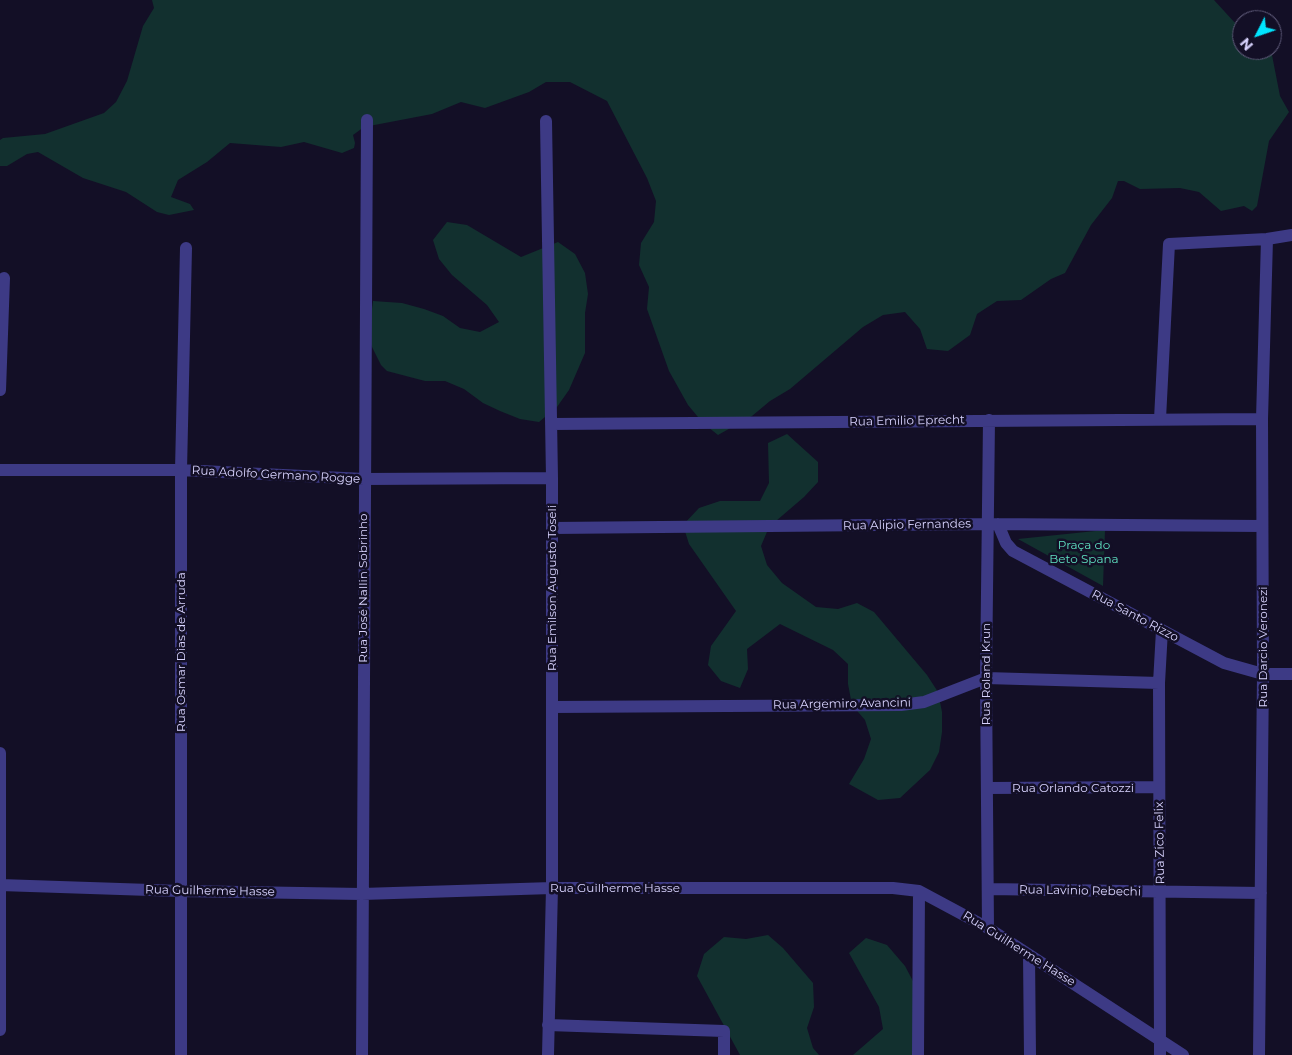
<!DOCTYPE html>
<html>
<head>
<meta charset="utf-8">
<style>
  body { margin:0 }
  #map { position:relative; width:1292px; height:1055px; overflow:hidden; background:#130f26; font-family:Montserrat,sans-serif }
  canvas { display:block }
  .north { position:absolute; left:1232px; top:10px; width:50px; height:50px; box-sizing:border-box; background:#130f26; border:1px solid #625e7d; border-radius:50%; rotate:229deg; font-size:14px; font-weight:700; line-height:20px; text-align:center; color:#d9d4ff }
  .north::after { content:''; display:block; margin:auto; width:18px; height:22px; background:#00e5ff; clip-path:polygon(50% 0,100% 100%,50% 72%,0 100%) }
</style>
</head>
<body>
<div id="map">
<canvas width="1292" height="1055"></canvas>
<div class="north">N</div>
</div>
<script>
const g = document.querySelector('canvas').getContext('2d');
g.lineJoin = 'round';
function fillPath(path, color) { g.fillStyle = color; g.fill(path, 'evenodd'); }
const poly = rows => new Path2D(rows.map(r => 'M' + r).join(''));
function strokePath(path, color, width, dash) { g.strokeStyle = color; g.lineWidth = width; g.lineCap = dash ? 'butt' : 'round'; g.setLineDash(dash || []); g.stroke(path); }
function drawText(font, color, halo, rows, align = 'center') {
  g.font = font + ' Montserrat,sans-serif'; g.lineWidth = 5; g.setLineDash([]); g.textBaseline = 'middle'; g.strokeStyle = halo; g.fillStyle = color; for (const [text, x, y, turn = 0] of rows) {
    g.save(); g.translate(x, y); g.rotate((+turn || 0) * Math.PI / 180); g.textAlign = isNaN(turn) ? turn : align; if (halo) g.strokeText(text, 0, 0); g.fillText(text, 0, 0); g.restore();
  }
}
fillPath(poly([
  [152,0,1214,0,1236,24,1242,25,1242,50,1271,50,1280,96,1289,112,1269,141,1257,206,1252,211,1244,206,1221,211,1199,192,1180,188,1140,189,1124,181,1118,181,1112,198,1091,225,1065,273,1051,279,1021,300,997,301,977,314,970,335,948,351,927,349,920,329,905,312,883,315,863,327,790,389,770,401,752,416,718,435,703,423,688,405,669,371,647,309,649,287,639,265,641,243,654,222,656,201,647,178,607,101,570,82,546,82,529,92,485,108,461,102,432,114,364,127,353,135,355,143,354,148,342,153,304,142,281,147,230,143,207,162,178,180,171,197,190,204,194,210,169,215,157,212,126,192,83,178,38,152,27,154,7,166,0,166,0,140,3,138,45,134,104,113,116,102,127,81,143,26,154,8],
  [447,222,467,225,521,257,558,242,575,254,585,273,588,294,585,313,585,353,569,390,557,407,539,422,520,419,500,411,483,403,464,389,445,381,425,381,387,371,381,365,368,339,373,301,402,303,424,309,443,316,460,328,480,332,499,322,487,305,452,275,439,259,433,240],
  [787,434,818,462,818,482,804,497,769,527,761,546,767,565,782,583,816,607,838,609,857,603,874,612,927,675,938,692,942,712,942,732,939,752,930,770,900,798,878,800,849,784,864,759,871,739,865,720,852,705,848,684,848,664,833,650,780,624,747,649,748,669,740,688,721,681,708,665,711,646,736,611,689,544,683,525,699,508,720,501,760,501,769,483,768,443],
  [1105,530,1103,586,1018,539],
  [768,935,783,948,813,983,814,1007,807,1028,813,1048,819,1055,740,1055,697,976,704,954,724,937,746,939],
  [866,938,887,945,905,966,914,983,922,1055,853,1055,883,1029,879,1007,849,953]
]), '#12302f');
strokePath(poly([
  [546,121,552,478,552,888,548,1055],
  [0,390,4,278],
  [1160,419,1169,244,1267,239,1292,235],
  [551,424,1262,419],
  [0,470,181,470,364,479,552,478],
  [998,524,1006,543,1013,551,1224,663,1263,674,1292,674],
  [552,528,987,524,1262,526],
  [552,707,901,705,924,702,986,678,1159,683],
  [0,753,0,1030],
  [987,788,1159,787],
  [0,885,180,891,362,894,552,888,893,888,919,891,988,928,1183,1055],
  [988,889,1261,893],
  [988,928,986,678,989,420],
  [1029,955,1030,1055],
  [548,1025,724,1031,724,1055],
  [181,1055,181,470,186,248],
  [362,1055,367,120],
  [918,1055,919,891],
  [1160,1055,1159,683,1162,630],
  [1259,1055,1263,674,1262,419,1267,239]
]), '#3d3a85', 12);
drawText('12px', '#d9d4ff', '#130f26', [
  ["Rua Emilio Eprecht",907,421,-1],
  ["Rua Adolfo Germano Rogge",276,475,3],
  ["Rua Alipio Fernandes",907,525,-1],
  ["Rua José Nallin Sobrinho",363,588,-90],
  ["Rua Emilson Augusto Toseli",552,588,-90],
  ["Rua Santo Rizzo",1135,616,28],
  ["Rua Darcio Veronezi",1263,647,-90],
  ["Rua Osmar Dias de Arruda",181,652,-90],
  ["Rua Roland Krun",986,674,-90],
  ["Rua Argemiro Avancini",842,704,-1],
  ["Rua Orlando Catozzi",1073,788],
  ["Rua Zico Felix",1160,843,-91],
  ["Rua Guilherme Hasse",615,888],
  ["Rua Guilherme Hasse",210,891,1],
  ["Rua Lavinio Rebechi",1080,891,1],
  ["Rua Guilherme Hasse",1019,949,32]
]);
drawText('12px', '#5fe0c0', '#130f26', [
  ["Praça do",1084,545],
  ["Beto Spana",1084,559]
]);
</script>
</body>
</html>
